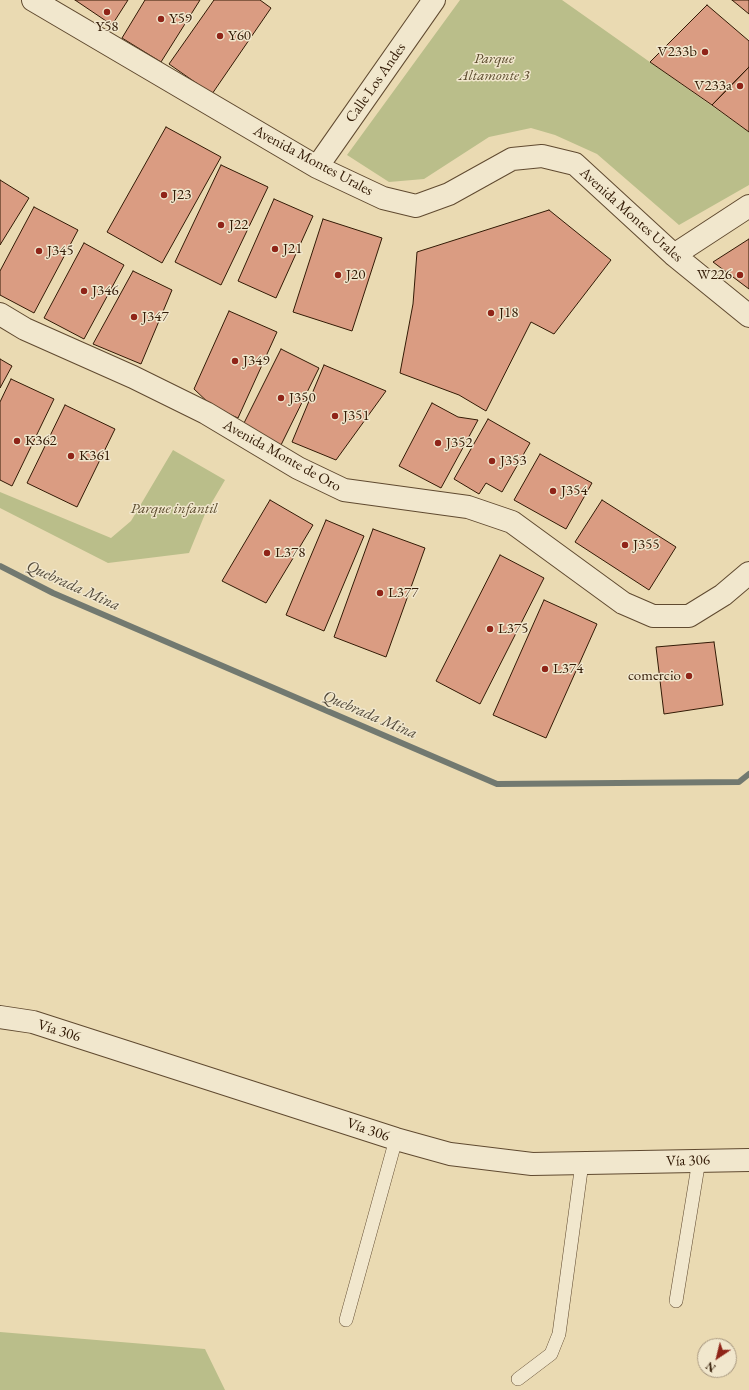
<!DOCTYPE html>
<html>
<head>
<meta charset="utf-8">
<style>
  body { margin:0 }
  #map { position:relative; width:749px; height:1390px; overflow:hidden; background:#eadab2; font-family:"EB Garamond",serif }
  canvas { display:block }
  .north { position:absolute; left:697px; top:1338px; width:40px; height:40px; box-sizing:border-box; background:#f1e7cd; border:1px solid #a5957d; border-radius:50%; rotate:215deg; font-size:11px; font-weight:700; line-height:16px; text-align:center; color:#321a05 }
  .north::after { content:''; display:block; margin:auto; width:14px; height:18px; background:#8f2418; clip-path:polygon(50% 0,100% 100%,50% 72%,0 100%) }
</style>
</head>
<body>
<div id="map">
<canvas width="749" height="1390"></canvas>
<div class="north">N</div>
</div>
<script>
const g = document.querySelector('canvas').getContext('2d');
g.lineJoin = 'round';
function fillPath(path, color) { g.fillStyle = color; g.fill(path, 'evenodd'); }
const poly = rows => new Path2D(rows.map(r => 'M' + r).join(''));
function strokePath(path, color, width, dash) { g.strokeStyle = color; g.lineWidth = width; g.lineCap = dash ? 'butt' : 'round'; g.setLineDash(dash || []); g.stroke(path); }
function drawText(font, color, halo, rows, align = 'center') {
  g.font = font + ' "EB Garamond",serif'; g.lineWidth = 3; g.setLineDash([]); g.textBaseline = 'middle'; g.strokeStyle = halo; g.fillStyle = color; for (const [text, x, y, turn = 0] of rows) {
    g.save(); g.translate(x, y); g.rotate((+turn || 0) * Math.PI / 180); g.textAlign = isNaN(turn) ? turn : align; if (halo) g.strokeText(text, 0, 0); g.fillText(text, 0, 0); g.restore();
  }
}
fillPath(poly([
  [460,0,562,0,749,132,749,185,679,225,597,154,555,135,531,128,489,137,424,179,389,182,347,155],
  [173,450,225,480,205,514,189,553,108,563,0,508,0,492,111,538,131,521],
  [0,1332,205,1349,225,1390,0,1390]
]), '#babe8a');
strokePath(poly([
  [0,566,53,593,497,784,739,782,749,774]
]), '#727970', 6);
const building = poly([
  [75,0,128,0,112,25,75,0],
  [145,0,200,0,161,62,122,38,145,0],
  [214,0,260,0,271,8,212,94,169,64,214,0],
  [732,0,749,0,749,14,732,0],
  [707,5,749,41,749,67,712,105,650,62,707,5],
  [749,67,749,132,712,105,749,67],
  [166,127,221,157,162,263,107,232,166,127],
  [221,165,268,187,221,285,175,262,221,165],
  [0,180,29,198,0,245,0,180],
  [274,199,313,216,276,298,238,281,274,199],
  [34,207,78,230,34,313,0,295,0,271,34,207],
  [549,210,611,260,554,334,531,322,486,411,459,395,400,373,413,304,417,252,549,210],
  [323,219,382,238,352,331,293,312,323,219],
  [749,239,749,289,713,262,749,239],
  [84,243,124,265,84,339,44,318,84,243],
  [133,271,172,290,141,364,93,344,133,271],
  [229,311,277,332,238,418,213,407,194,389,229,311],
  [281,349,319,368,280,447,242,427,281,349],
  [0,359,12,366,0,388,0,359],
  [324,365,386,391,336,460,292,442,324,365],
  [11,379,54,399,12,486,0,480,0,402,11,379],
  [432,403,458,417,478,420,441,488,399,466,432,403],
  [65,405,115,429,77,507,27,483,65,405],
  [488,419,530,443,502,492,486,483,479,494,454,479,488,419],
  [540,454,592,483,566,529,514,500,540,454],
  [270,500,313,525,266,603,222,581,270,500],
  [602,500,676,547,649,590,575,542,602,500],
  [326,520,364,536,324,631,286,615,326,520],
  [373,529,425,548,386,657,334,637,373,529],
  [500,555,544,578,480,704,436,681,500,555],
  [544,600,597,624,546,738,493,715,544,600],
  [714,642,723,705,664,714,656,647,714,642]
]);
fillPath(building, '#da9c82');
strokePath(building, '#321a05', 1);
const service = poly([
  [676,1301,699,1160],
  [346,1320,396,1139],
  [518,1379,551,1354,559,1334,582,1163]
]);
const minor = poly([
  [33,0,317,167,383,198,416,206,449,194,512,159,542,156,575,164,674,255,749,316],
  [317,167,434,0],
  [674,255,749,206],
  [0,314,25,329,133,377,206,413,298,468,344,490,468,507,512,522,623,603,653,616,689,616,723,595,749,573]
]);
const tertiary = poly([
  [0,1017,33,1022,396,1139,450,1154,532,1164,749,1160]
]);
strokePath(service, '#604a30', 14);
strokePath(minor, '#604a30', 24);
strokePath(tertiary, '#604a30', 24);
strokePath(service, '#f1e7cd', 13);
strokePath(minor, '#f1e7cd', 22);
strokePath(tertiary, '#f1e7cd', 22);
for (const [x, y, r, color] of [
  [107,12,4,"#8f2418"],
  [161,19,4,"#8f2418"],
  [220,36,4,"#8f2418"],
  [705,52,4,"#8f2418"],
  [740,86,4,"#8f2418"],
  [164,195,4,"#8f2418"],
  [221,225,4,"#8f2418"],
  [275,249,4,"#8f2418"],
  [39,251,4,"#8f2418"],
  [338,275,4,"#8f2418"],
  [740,275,4,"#8f2418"],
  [84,291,4,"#8f2418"],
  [491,313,4,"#8f2418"],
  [134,317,4,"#8f2418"],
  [235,361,4,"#8f2418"],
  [281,398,4,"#8f2418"],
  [335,416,4,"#8f2418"],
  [17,441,4,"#8f2418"],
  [438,443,4,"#8f2418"],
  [71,456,4,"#8f2418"],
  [492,461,4,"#8f2418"],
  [553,491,4,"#8f2418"],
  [625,545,4,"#8f2418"],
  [267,553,4,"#8f2418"],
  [380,593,4,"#8f2418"],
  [490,629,4,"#8f2418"],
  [545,669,4,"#8f2418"],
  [689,676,4,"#8f2418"]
]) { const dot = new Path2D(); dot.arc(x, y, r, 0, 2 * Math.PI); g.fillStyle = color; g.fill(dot); strokePath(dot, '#f1e7cd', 1.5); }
drawText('15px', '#321a05', '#f1e7cd', [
  ["Y59",169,19],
  ["Y58",107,27,"center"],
  ["Y60",228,36],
  ["V233b",697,52,"right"],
  ["V233a",732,86,"right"],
  ["J23",172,195],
  ["J22",229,225],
  ["J21",283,249],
  ["J345",47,251],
  ["J20",346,275],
  ["W226",732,275,"right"],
  ["J346",92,291],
  ["J18",499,313],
  ["J347",142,317],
  ["J349",243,361],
  ["J350",289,398],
  ["J351",343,416],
  ["K362",25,441],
  ["J352",446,443],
  ["K361",79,456],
  ["J353",500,461],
  ["J354",561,491],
  ["J355",633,545],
  ["L378",275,553],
  ["L377",388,593],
  ["L375",498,629],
  ["L374",553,669],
  ["comercio",681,676,"right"]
], 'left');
drawText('italic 15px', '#5b4b2d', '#f1e7cd', [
  ["Parque",494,59],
  ["Altamonte 3",494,76],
  ["Parque infantil",174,509]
]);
drawText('15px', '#321a05', '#f1e7cd', [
  ["Calle Los Andes",376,83,-55],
  ["Avenida Montes Urales",313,161,28],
  ["Avenida Montes Urales",631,215,42],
  ["Avenida Monte de Oro",282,456,29],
  ["Vía 306",59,1031,17],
  ["Vía 306",368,1130,19],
  ["Vía 306",688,1161,-2]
]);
drawText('italic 16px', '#52493a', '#f1e7cd', [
  ["Quebrada Mina",73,586,24],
  ["Quebrada Mina",370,715,23]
]);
</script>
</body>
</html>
